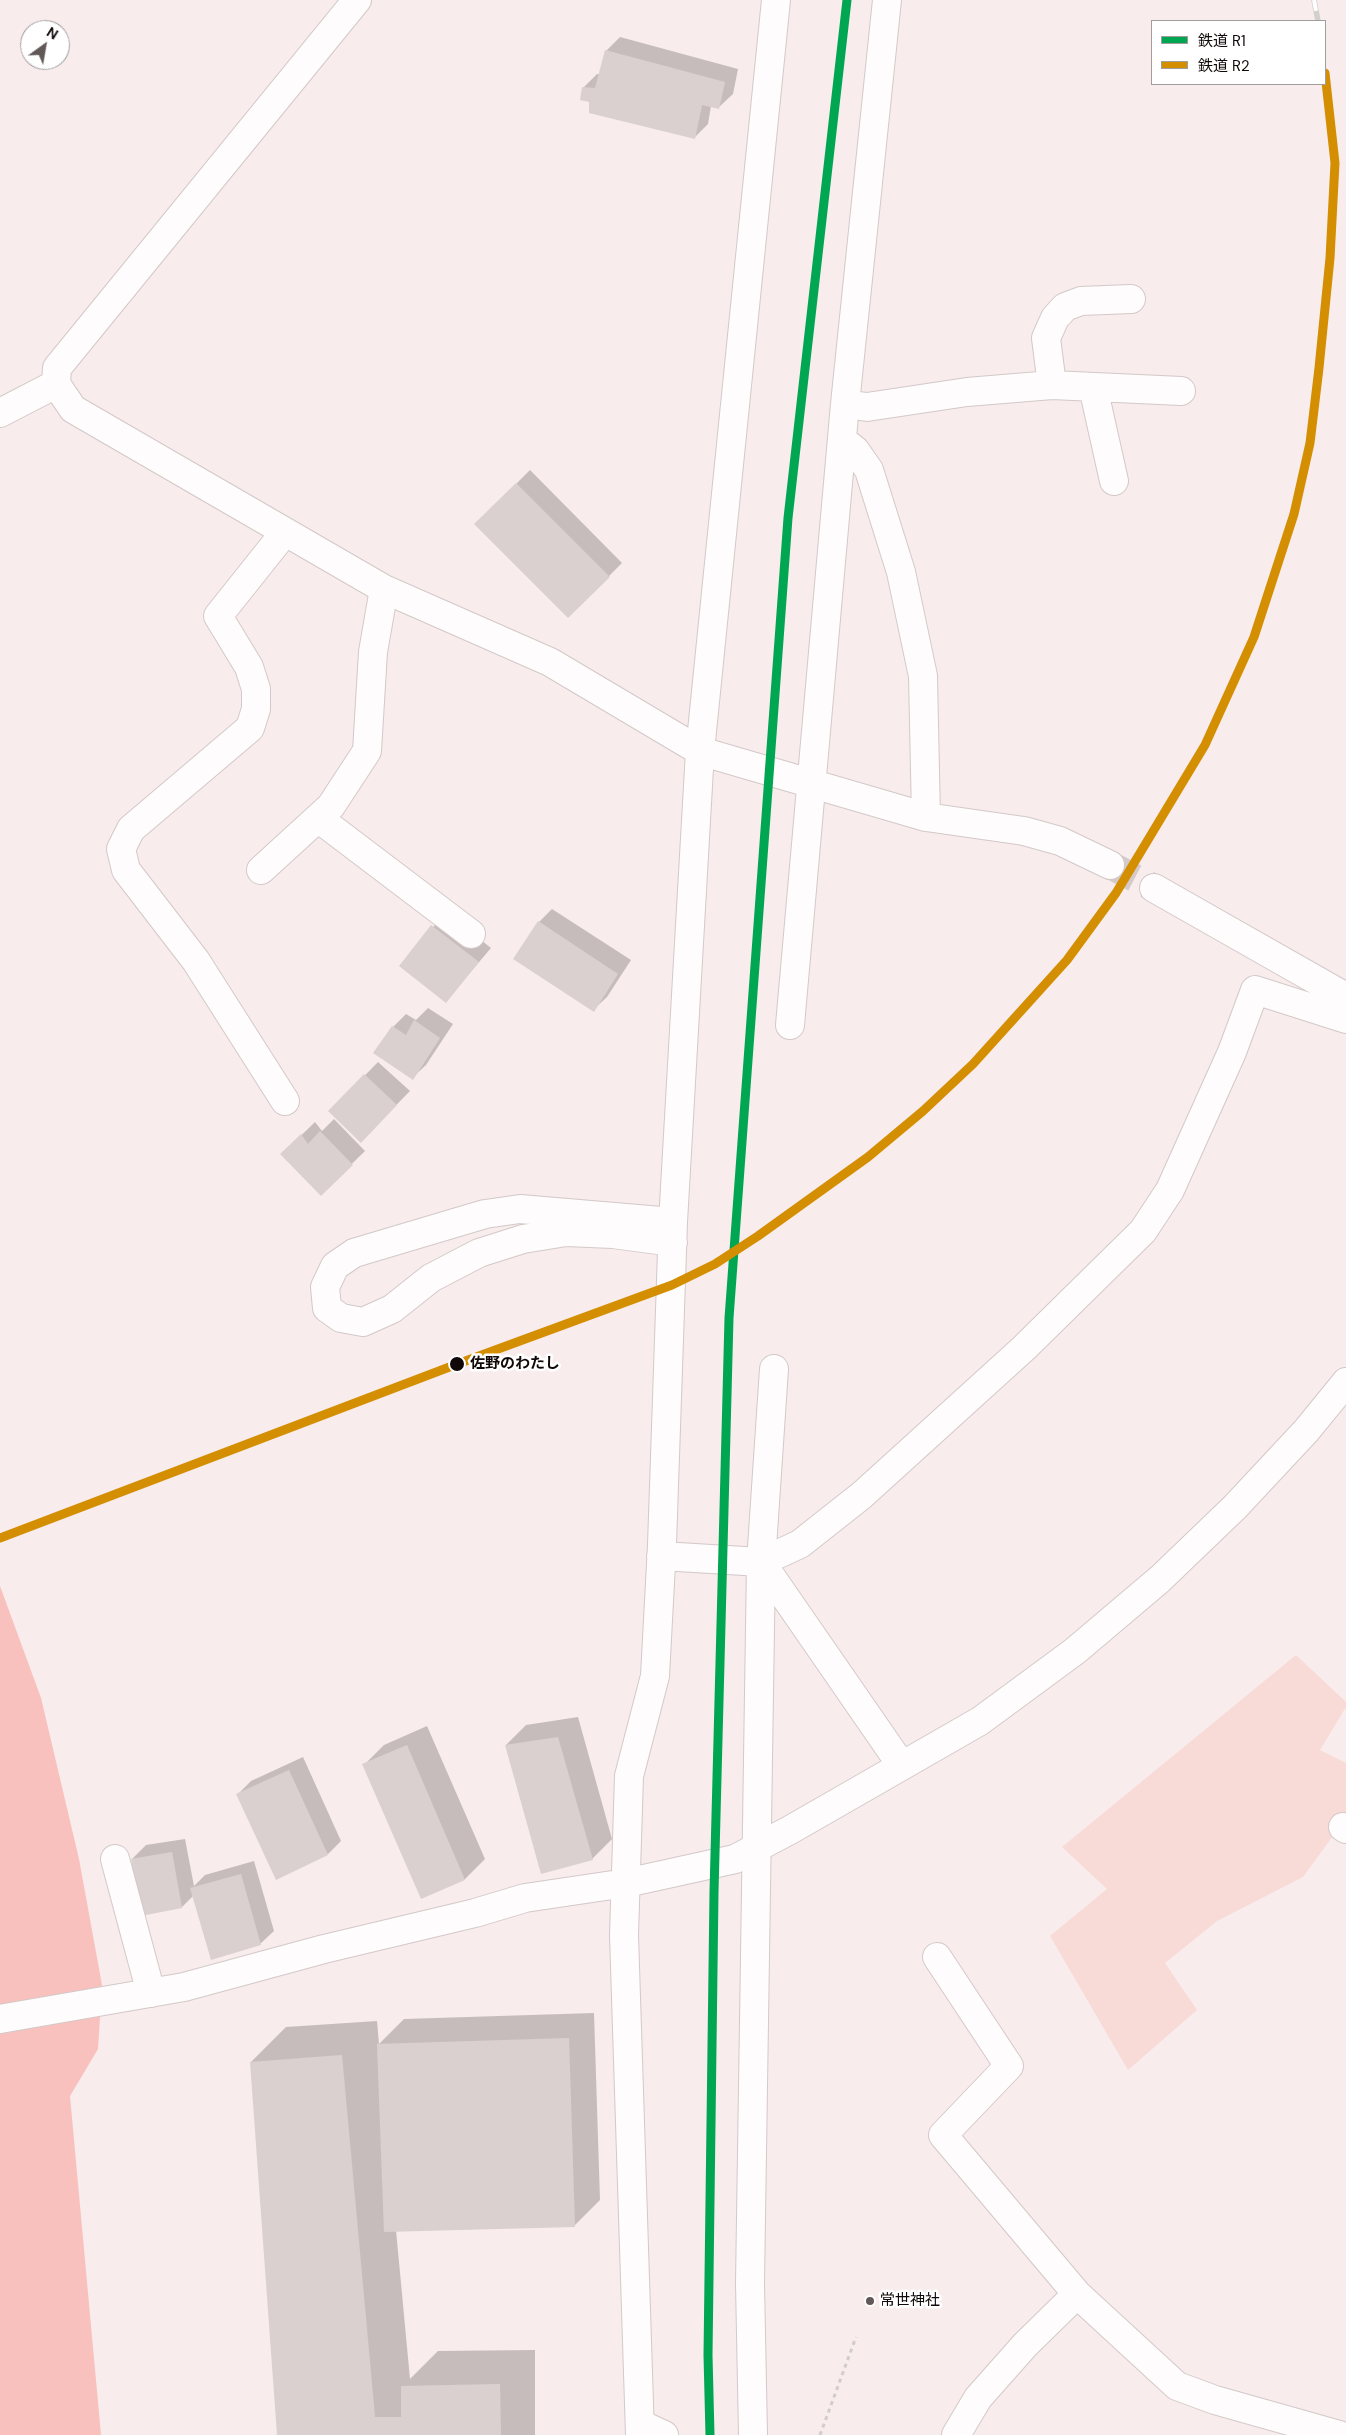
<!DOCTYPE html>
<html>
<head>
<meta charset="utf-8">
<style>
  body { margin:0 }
  #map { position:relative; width:1346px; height:2435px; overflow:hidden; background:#f8ecec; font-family:"DM Sans","Noto Sans JP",sans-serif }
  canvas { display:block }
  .legend { position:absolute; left:1151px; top:20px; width:175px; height:65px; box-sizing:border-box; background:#fff; border:1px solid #a09d9d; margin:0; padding:6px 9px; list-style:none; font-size:15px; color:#110909 }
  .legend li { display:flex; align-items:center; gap:10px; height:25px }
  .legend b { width:25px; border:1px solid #a09d9d }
  .north { position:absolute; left:20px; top:20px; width:50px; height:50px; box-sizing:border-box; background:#fff; border:1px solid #a09d9d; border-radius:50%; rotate:32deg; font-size:14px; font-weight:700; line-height:20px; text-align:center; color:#110909 }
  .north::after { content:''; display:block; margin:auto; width:18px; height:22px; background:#625858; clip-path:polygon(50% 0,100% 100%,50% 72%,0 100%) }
</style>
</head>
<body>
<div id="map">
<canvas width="1346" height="2435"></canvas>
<ul class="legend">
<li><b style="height:6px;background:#00a651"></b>鉄道 R1</li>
<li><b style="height:6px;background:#d48e01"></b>鉄道 R2</li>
</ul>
<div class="north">N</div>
</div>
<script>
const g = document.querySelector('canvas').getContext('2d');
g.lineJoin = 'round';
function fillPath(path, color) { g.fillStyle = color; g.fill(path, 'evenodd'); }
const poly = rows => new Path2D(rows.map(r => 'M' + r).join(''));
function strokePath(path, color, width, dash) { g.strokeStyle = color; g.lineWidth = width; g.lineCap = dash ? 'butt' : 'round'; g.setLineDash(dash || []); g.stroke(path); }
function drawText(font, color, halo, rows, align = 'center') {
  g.font = font + ' "DM Sans","Noto Sans JP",sans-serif'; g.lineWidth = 5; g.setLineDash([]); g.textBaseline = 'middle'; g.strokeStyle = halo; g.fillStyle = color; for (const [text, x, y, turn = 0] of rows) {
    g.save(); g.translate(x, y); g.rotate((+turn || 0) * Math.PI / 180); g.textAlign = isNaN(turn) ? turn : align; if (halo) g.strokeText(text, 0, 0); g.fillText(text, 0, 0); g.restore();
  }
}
fillPath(poly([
  [1296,1655,1346,1702,1346,1707,1320,1750,1346,1763,1346,1818,1303,1877,1217,1921,1165,1963,1197,2010,1128,2070,1050,1936,1107,1889,1062,1847]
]), '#f8dad7');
fillPath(poly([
  [0,1586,41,1698,79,1859,102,1985,98,2049,70,2096,101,2435,0,2435]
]), '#f9c1bd');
fillPath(poly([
  [620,37,738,69,733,94,719,107,711,106,708,124,694,138,590,101,583,88,597,74,600,74,606,51],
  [530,470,622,563,568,617,476,524],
  [552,909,631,960,607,997,593,1010,539,922],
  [446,912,491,948,446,1001,400,966],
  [428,1008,453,1024,426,1065,412,1078,393,1027,406,1014,416,1020],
  [378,1062,410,1091,361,1141,330,1111],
  [334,1119,365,1151,321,1194,282,1154,315,1122,322,1131],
  [578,1717,612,1839,592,1859,506,1745,526,1725],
  [427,1726,485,1859,465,1879,422,1898,364,1765,384,1745],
  [303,1757,341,1841,328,1854,238,1794,251,1781],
  [185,1839,194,1886,205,1875,254,1861,274,1931,260,1944,193,1896,182,1907,132,1859,146,1845],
  [594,2013,600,2200,575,2225,396,2230,410,2379,438,2351,535,2350,535,2435,279,2435,251,2062,286,2027,377,2021,379,2044,404,2019]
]), '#0003');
fillPath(poly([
  [605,50,725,82,719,109,702,105,695,139,589,113,589,102,580,100,582,87,595,88],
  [516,483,610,577,568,618,474,524],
  [538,921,618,974,594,1012,513,959],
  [431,925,479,962,446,1003,399,966],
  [414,1020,440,1038,413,1080,373,1053,392,1026,406,1035],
  [364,1074,397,1105,361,1143,328,1111],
  [320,1131,353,1165,321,1196,280,1154,301,1134,308,1144],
  [558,1737,593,1860,541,1874,505,1745],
  [407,1745,465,1880,421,1899,362,1764],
  [289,1770,328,1855,276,1880,236,1794],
  [172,1852,182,1908,141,1916,131,1859],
  [241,1874,261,1945,211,1960,190,1888],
  [569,2038,575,2227,384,2232,377,2044],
  [342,2055,375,2417,401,2417,401,2386,500,2384,501,2435,277,2435,250,2062]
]), '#dbd0d0');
strokePath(poly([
  [1110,865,1154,888]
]), '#d5caca', 28, [28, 14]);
const minor = poly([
  [357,0,57,368,56,384,73,409,384,589,550,662,700,751,926,817,1024,831,1060,841,1110,865],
  [1052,385,1046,338,1055,318,1065,307,1081,301,1131,299],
  [1093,387,1114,481],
  [845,404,867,407,967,392,1052,385,1181,391],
  [0,413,56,384],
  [842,440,855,450,869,470,901,572,923,676,926,817],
  [318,818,471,934],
  [261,870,331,806,367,751,373,652,384,589],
  [1154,888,1346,997],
  [790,1025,845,404,887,0],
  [285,1101,196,961,126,870,121,849,131,829,250,728,256,709,256,689,249,667,218,616,285,532],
  [673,1222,520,1209,485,1214,354,1253,335,1266,325,1287,327,1308,341,1318,363,1322,392,1309,431,1278,479,1253,523,1239,566,1232,613,1234,673,1242],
  [661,1556,761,1562,800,1544,862,1495,1024,1348,1143,1231,1170,1190,1232,1052,1255,990,1346,1019],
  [761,1562,902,1766],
  [1343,1827,1346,1829],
  [115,1859,151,1993],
  [937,1957,1009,2066,943,2135,1077,2294,1177,2386,1215,2400,1339,2435],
  [0,2019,184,1987,324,1949,475,1913,525,1898,626,1883,735,1859,790,1830,980,1721,1075,1651,1160,1579,1235,1507,1306,1431,1346,1382],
  [640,2424,664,2435],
  [640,2435,624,1935,629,1776,655,1676,662,1545,673,1222,700,751,776,0],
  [753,2435,750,2283,761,1562,774,1369],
  [956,2435,978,2398,1025,2345,1077,2294]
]);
strokePath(minor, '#d3c9c8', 30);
strokePath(poly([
  [820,2435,856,2337]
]), '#d1cdcd', 3, [4, 4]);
strokePath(minor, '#fefcfc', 28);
const rail = poly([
  [1314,0,1318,21],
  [0,1538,460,1363,672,1285,715,1264,758,1236,868,1157,923,1111,973,1064,1067,960,1116,893,1205,745,1254,637,1294,514,1310,443,1319,368,1330,258,1335,163,1325,73]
]);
strokePath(rail, '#d3cfce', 5.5);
strokePath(rail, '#fff', 4, [11]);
strokePath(poly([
  [710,2435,708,2355,714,1892,729,1318,788,518,847,0]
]), '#00a651', 9);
strokePath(poly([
  [0,1538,460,1363,672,1285,715,1264,758,1236,868,1157,923,1111,973,1064,1067,960,1116,893,1205,745,1254,637,1294,514,1310,443,1319,368,1330,258,1335,163,1325,73]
]), '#d48e01', 9);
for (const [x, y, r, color] of [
  [457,1364,8,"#110909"],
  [870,2301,5,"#625858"]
]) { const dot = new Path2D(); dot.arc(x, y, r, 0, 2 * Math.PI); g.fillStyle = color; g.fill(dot); strokePath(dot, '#fff', 2); }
drawText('bold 15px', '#110909', '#fff', [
  ["佐野のわたし",470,1364]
], 'left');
drawText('15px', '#110909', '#fff', [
  ["常世神社",880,2301]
], 'left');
</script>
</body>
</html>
